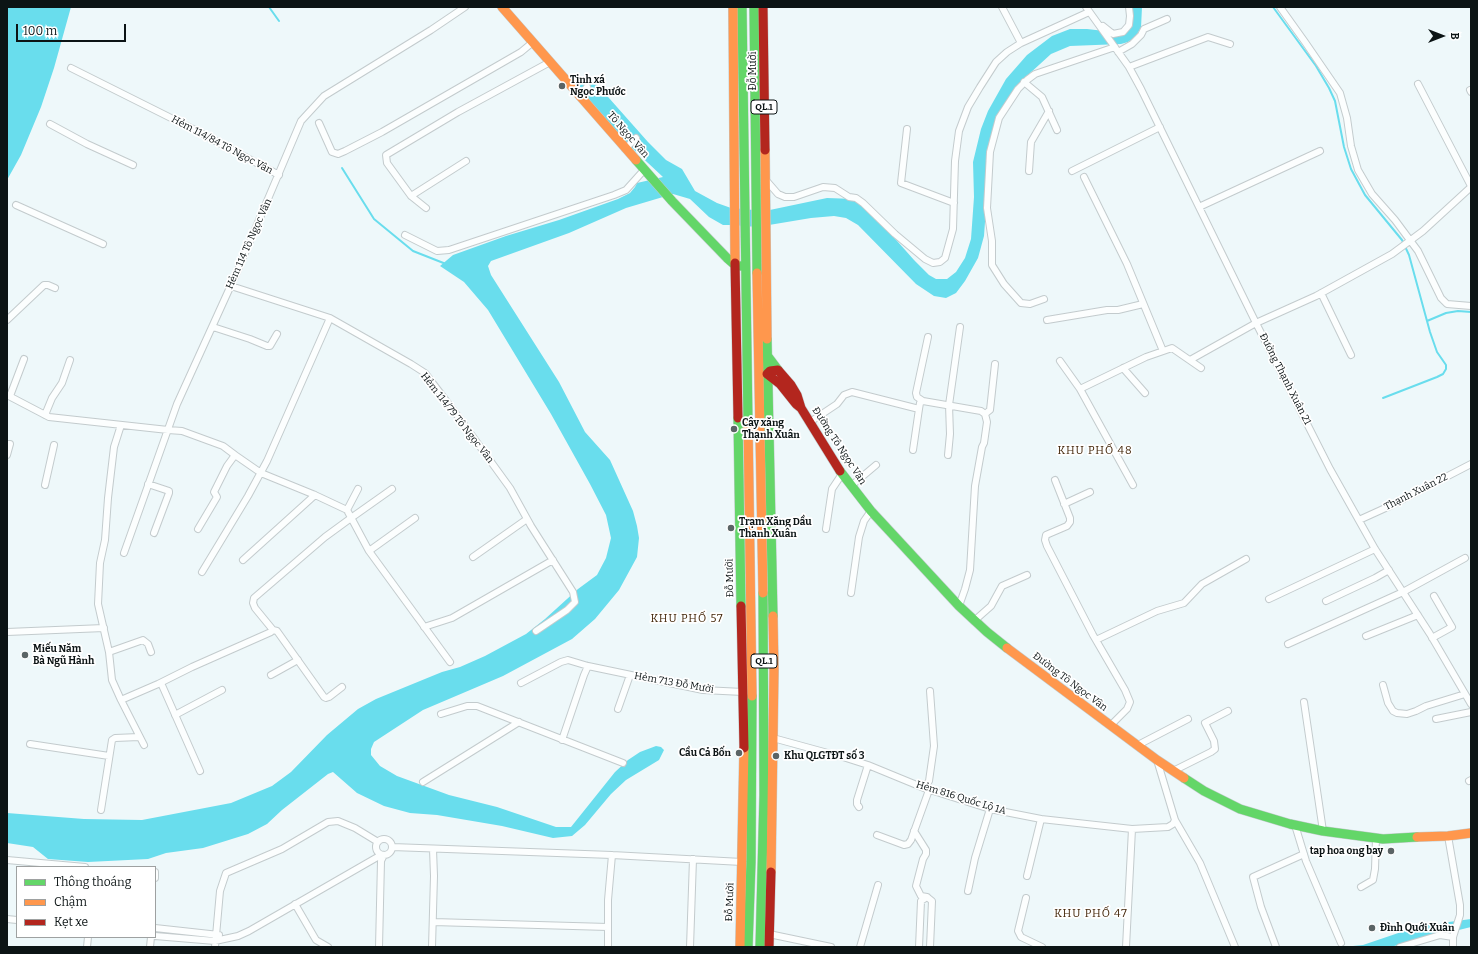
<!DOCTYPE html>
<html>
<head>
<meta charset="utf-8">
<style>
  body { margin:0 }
  #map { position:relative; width:1478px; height:954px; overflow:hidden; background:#eef8fa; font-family:Bitter,serif }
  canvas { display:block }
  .frame { position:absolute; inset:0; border:8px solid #0c1415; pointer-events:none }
  .legend { position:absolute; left:16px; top:866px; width:140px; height:72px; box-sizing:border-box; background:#fff; border:1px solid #9ea1a1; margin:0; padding:5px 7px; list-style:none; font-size:12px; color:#0c1415 }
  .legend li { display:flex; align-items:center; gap:8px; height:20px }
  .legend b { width:20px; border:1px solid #9ea1a1 }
  .north { position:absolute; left:1422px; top:16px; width:40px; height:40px; -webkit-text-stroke:3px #fff; paint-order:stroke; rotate:90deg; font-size:11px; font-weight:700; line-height:16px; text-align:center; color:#0c1415 }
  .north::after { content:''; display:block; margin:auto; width:14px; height:18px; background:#0c1415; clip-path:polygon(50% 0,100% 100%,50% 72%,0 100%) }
  .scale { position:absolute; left:16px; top:24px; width:110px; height:18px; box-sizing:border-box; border:2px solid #0c1415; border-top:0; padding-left:5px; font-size:12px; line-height:14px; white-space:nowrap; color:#0c1415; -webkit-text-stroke:3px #fff; paint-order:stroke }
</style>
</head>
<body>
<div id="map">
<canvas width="1478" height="954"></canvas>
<div class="frame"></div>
<ul class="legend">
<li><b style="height:5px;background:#63d668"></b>Thông thoáng</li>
<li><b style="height:5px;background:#ff974d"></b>Chậm</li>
<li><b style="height:5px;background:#b3261e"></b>Kẹt xe</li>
</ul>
<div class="north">B</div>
<div class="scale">100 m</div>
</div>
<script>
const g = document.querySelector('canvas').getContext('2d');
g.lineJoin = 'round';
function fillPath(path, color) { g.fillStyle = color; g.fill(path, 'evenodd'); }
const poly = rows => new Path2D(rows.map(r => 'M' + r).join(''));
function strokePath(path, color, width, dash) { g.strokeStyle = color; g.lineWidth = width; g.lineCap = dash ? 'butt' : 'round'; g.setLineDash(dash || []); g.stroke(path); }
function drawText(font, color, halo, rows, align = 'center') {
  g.font = font + ' Bitter,serif'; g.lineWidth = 3.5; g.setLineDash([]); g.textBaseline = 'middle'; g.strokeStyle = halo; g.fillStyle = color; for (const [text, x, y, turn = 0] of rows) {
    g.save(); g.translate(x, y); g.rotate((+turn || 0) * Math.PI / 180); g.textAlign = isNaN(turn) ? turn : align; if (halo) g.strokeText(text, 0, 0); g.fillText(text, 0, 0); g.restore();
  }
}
fillPath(poly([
  [7,7,71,7,54,68,41,107,21,155,7,180],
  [1133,7,1142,7,1141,28,1135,37,1128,42,1121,44,1070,46,1051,54,1028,75,1009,99,990,151,984,236,978,258,965,281,956,293,946,298,934,296,916,284,858,225,846,218,834,216,811,218,757,227,733,225,723,225,709,217,690,199,673,194,626,208,569,233,491,261,488,266,491,275,559,382,585,432,610,460,633,511,637,526,639,538,637,557,619,590,595,619,572,639,503,676,423,710,374,742,371,749,371,755,380,766,397,776,449,795,497,807,556,827,571,827,615,772,628,760,640,752,656,746,661,747,664,750,659,760,626,780,611,794,585,825,572,836,553,838,502,826,437,815,410,813,384,806,357,793,333,772,328,774,282,810,267,824,248,834,203,848,166,853,148,859,88,862,48,859,33,847,7,843,7,813,84,819,142,820,231,803,272,786,291,772,327,735,358,709,376,699,442,672,460,667,485,656,526,634,545,619,578,589,597,575,606,558,611,538,606,515,590,484,551,414,488,310,464,282,440,266,453,255,506,236,559,220,618,199,630,193,635,187,637,183,663,177,618,135,592,104,579,85,581,78,585,77,591,79,601,89,648,142,666,160,682,169,695,191,717,203,731,208,765,211,827,198,855,199,866,206,914,260,929,275,936,279,947,279,956,272,965,258,971,239,974,197,973,162,981,129,988,111,1006,79,1027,55,1052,36,1070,29,1087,29,1122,33,1132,25,1133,17],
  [1471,919,1471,927,1390,947,1343,947,1363,945,1419,926]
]), '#69dded');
strokePath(poly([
  [269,7,279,21],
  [1273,7,1316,66,1329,88,1335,101,1344,147,1351,169,1365,195,1402,240,1409,255,1430,332,1437,352,1446,365,1446,369,1443,374,1437,377,1383,398],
  [342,168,374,219,413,251,446,264],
  [1427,321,1446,313,1458,311,1471,312]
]), '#69dded', 2);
const street = poly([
  [1002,7,1021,43],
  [1086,7,1129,67,1141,89,1256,323,1330,469,1375,549,1430,634,1471,704],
  [1280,7,1305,42,1340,93,1347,118,1351,146,1358,170,1372,194,1395,220,1418,251,1441,298,1447,304,1471,306],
  [1103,26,1113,34,1123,32,1129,25,1130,16,1129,7],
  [1118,52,1132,44,1141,35,1144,29,1167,19],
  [1129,67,1208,37,1230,44],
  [71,68,195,130,279,175],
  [1024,82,1042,97,1057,130],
  [1418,84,1471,186],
  [1470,90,1471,92],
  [580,97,587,87],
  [319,123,332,152,338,154,345,151,382,132,521,52,533,42],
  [50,124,87,144,133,165],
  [907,129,901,183,954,203],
  [625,149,636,138],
  [1029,171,1031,142,1049,111],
  [1072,171,1160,127],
  [1084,177,1127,264,1163,351],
  [765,179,778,194,785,197,794,197,823,187,835,188,849,197,856,198,863,203,895,234,925,259,933,263,940,262,945,258,953,229,955,161,959,131,968,107,980,87,996,62,1007,52,1021,43,1089,12],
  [411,196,466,161],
  [16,205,103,244],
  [1199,207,1320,151],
  [426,208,411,196,387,163,386,155,458,112,550,62],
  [405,235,437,251,449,250,614,195,626,190,644,170],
  [231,286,330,318,411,364,425,373,460,419,510,488,531,526,573,592,575,602,567,610,536,631],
  [1321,293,1351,355],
  [1044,299,1030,304,1021,303,1004,284,992,265,992,241,987,208,990,152,999,118,1018,89,1027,80,1035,74,1115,47],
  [7,320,44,285,48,285,55,288],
  [1047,320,1107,310,1118,310,1143,304],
  [213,327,250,339,267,346,270,346,277,334],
  [1190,360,1256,323,1316,296,1392,254,1423,231,1471,187],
  [1060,361,1080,389,1146,357,1172,348,1201,368],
  [1123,368,1145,393],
  [1080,389,1133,485],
  [7,395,49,417,168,430,182,431,223,446,235,455],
  [10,396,24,359],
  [923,401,917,397,916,393,928,337],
  [985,414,990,410,995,364],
  [45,415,52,398,62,383,70,360],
  [810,422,837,404,844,395,852,392,919,409],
  [121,425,114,447,108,498,105,540,100,563,98,604,109,652,112,680,121,700,144,745],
  [7,444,10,444,7,455],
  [913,450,919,409,920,403,923,401,981,411,985,414,987,422,984,443,982,447,975,486,970,570,965,589,959,606],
  [948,455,950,434,949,405,960,327],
  [1055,480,1070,518,1070,522,1067,526,1046,535,1045,540,1047,546,1093,635,1125,690,1130,702,1127,709,1111,725],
  [148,484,169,491,169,493,154,533],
  [45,485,54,445],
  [851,486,876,465],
  [1064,504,1090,492],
  [347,510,358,489],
  [1359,520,1392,505,1471,464],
  [198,529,217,497,214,492,227,466,235,455,261,473,315,495,347,510,369,551,450,662],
  [826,529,832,489,842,474],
  [369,551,415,518],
  [124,553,177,404,237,272,301,121,324,96,431,30,465,7],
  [473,557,527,519],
  [243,560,315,495],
  [202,572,248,496,267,461,330,318],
  [851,593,859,537,864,521,871,511],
  [1269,599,1375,549],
  [1326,601,1375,578,1389,570],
  [974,621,991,606,1002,586,1027,575],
  [424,627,452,618,553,560],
  [273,630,277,631,324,697,326,698,329,697,342,687],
  [7,632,104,628],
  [1366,636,1418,615],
  [1432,638,1452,627,1434,596],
  [1096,640,1157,611,1184,603,1202,584,1246,559],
  [1288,644,1403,592,1465,558],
  [109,652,143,640,148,644,151,652],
  [271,675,298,660],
  [161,683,200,771],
  [521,683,561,662,568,660,588,666,703,690,743,692],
  [1383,685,1388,703,1393,711,1397,713,1407,714,1416,711,1426,706,1465,694],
  [121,700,158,684,192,667,271,632,273,630,255,608,253,603,254,598,325,537,351,518,392,489],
  [1304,702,1323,831],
  [618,709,630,675],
  [441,714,467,706,477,706,623,763],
  [175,715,222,690],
  [1436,719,1471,712],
  [773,738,846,758,868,765,924,788,990,809,1041,819,1132,829,1168,827,1173,824,1175,820],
  [562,740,584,675,588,666],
  [30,744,109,756],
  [1138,745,1188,719],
  [1157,760,1175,820,1200,863,1235,947],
  [1173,771,1211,752,1215,749,1214,741,1205,723,1228,711],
  [1469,781,1471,780],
  [423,782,519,722],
  [924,788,929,781,934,746,930,691],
  [859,807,857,804,857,800,868,765],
  [101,810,112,740,115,738,139,737],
  [1295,825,1306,861,1341,943],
  [914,831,926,850,926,854,923,859,916,886,921,896,927,897],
  [877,835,904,845,908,844,911,840,929,790],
  [1448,836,1460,905,1460,915,1453,937,1453,947],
  '376 847a8 8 0 1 1 16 0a8 8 0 1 1-16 0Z',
  [392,847,612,855,742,862],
  [7,860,85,867],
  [1027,876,1041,819],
  [155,878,155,872],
  [1361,887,1373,880,1375,869,1376,838],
  [968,891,975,858,990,809],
  [1026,898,1018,931,1021,937,1042,947],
  [295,904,316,940,328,947],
  [7,919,17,920],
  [433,922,608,927],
  [155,928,219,935],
  [769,934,831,947],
  [155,936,215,941,238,936,249,931,381,855],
  [87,947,88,937],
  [150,947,151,937],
  [215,947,220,891,226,873,282,849,328,822,338,821,355,828,378,842],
  [379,947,381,861,384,855],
  [432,947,434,876,433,849],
  [608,947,608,900,612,855],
  [690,947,693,859],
  [860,947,878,885],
  [919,947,921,901,927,897,932,901,930,947],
  [1126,947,1132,829],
  [1276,947,1261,907,1253,877,1304,854],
  [1400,947,1440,935,1453,937]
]);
const fast = poly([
  [742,7,748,423],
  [754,7,757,273],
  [636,160,672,201,727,258,735,265,740,266],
  [767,339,773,616],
  [766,354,778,370],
  [738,418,741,606],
  [840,471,871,511,959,606,987,632,1007,648],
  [1184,778,1204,791,1240,809,1290,824,1323,831,1383,839,1417,837],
  [748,947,751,862,752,696],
  [760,947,764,795,763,593]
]);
const slow = poly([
  [502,7,636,160],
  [733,7,735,263],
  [765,150,767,339],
  [757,273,763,593],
  [748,423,752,696],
  [1007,648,1157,760,1184,778],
  [1417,837,1448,836,1471,833],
  [771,872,774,670,773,616],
  [740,947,744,748]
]);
const jam = poly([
  [763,7,765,150],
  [735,263,738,418],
  [801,408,796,404,780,384,767,374,770,371,778,370,791,385,797,395,801,408,840,471],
  [741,606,744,748],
  [769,947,771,872]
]);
strokePath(street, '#c3cbcd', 8);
strokePath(fast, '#c3cbcd', 10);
strokePath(slow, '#c3cbcd', 10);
strokePath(jam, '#c3cbcd', 10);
strokePath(street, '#fcfefe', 6);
strokePath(fast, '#63d668', 9);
strokePath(slow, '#ff974d', 9);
strokePath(jam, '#b3261e', 9);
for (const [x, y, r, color] of [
  [562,86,4,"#5b6465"],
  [734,429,4,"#5b6465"],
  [731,528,4,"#5b6465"],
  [25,655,4,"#5b6465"],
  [739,753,4,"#5b6465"],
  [776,756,4,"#5b6465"],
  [1391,851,4,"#5b6465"],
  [1372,928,4,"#5b6465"]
]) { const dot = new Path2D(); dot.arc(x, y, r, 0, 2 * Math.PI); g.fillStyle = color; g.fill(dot); strokePath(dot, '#fff', 1.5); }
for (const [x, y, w] of [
  [764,107,26],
  [764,661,26]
]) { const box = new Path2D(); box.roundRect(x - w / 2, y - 7, w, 14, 3); g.fillStyle = '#fff'; g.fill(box); strokePath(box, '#0c1415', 1); }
drawText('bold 9px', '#0c1415', null, [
  ["QL.1",764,107],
  ["QL.1",764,661]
]);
drawText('10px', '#0c1415', '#fff', [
  ["Đỗ Mười",753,71,-90],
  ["Tô Ngọc Vân",628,135,49],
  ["Hẻm 114/84 Tô Ngọc Vân",222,145,28],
  ["Hẻm 114 Tô Ngọc Vân",249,244,-66],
  ["Đường Thạnh Xuân 21",1285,379,63],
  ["Hẻm 114/79 Tô Ngọc Vân",457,418,52],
  ["Đường Tô Ngọc Vân",839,446,57],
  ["Thạnh Xuân 22",1416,492,-27],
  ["Đỗ Mười",730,578,-91],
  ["Đường Tô Ngọc Vân",1070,682,37],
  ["Hẻm 713 Đỗ Mười",674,683,10],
  ["Hẻm 816 Quốc Lộ 1A",961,798,17],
  ["Đỗ Mười",730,902,-88]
]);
drawText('bold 10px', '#0c1415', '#fff', [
  ["Tịnh xá",570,80],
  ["Ngọc Phước",570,92],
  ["Cây xăng",742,423],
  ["Thạnh Xuân",742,435],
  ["Trạm Xăng Dầu",739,522],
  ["Thanh Xuân",739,534],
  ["Miếu Năm",33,649],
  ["Bà Ngũ Hành",33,661],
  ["Cầu Cả Bốn",731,753,"right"],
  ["Khu QLGTĐT số 3",784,756],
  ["tap hoa ong bay",1383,851,"right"],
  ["Đình Quới Xuân",1380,928]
], 'left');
g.letterSpacing = '1px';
drawText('11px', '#412407', '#fff', [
  ["KHU PHỐ 48",1095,451],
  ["KHU PHỐ 57",687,619],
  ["KHU PHỐ 47",1091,914]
]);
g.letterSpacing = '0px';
</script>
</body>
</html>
